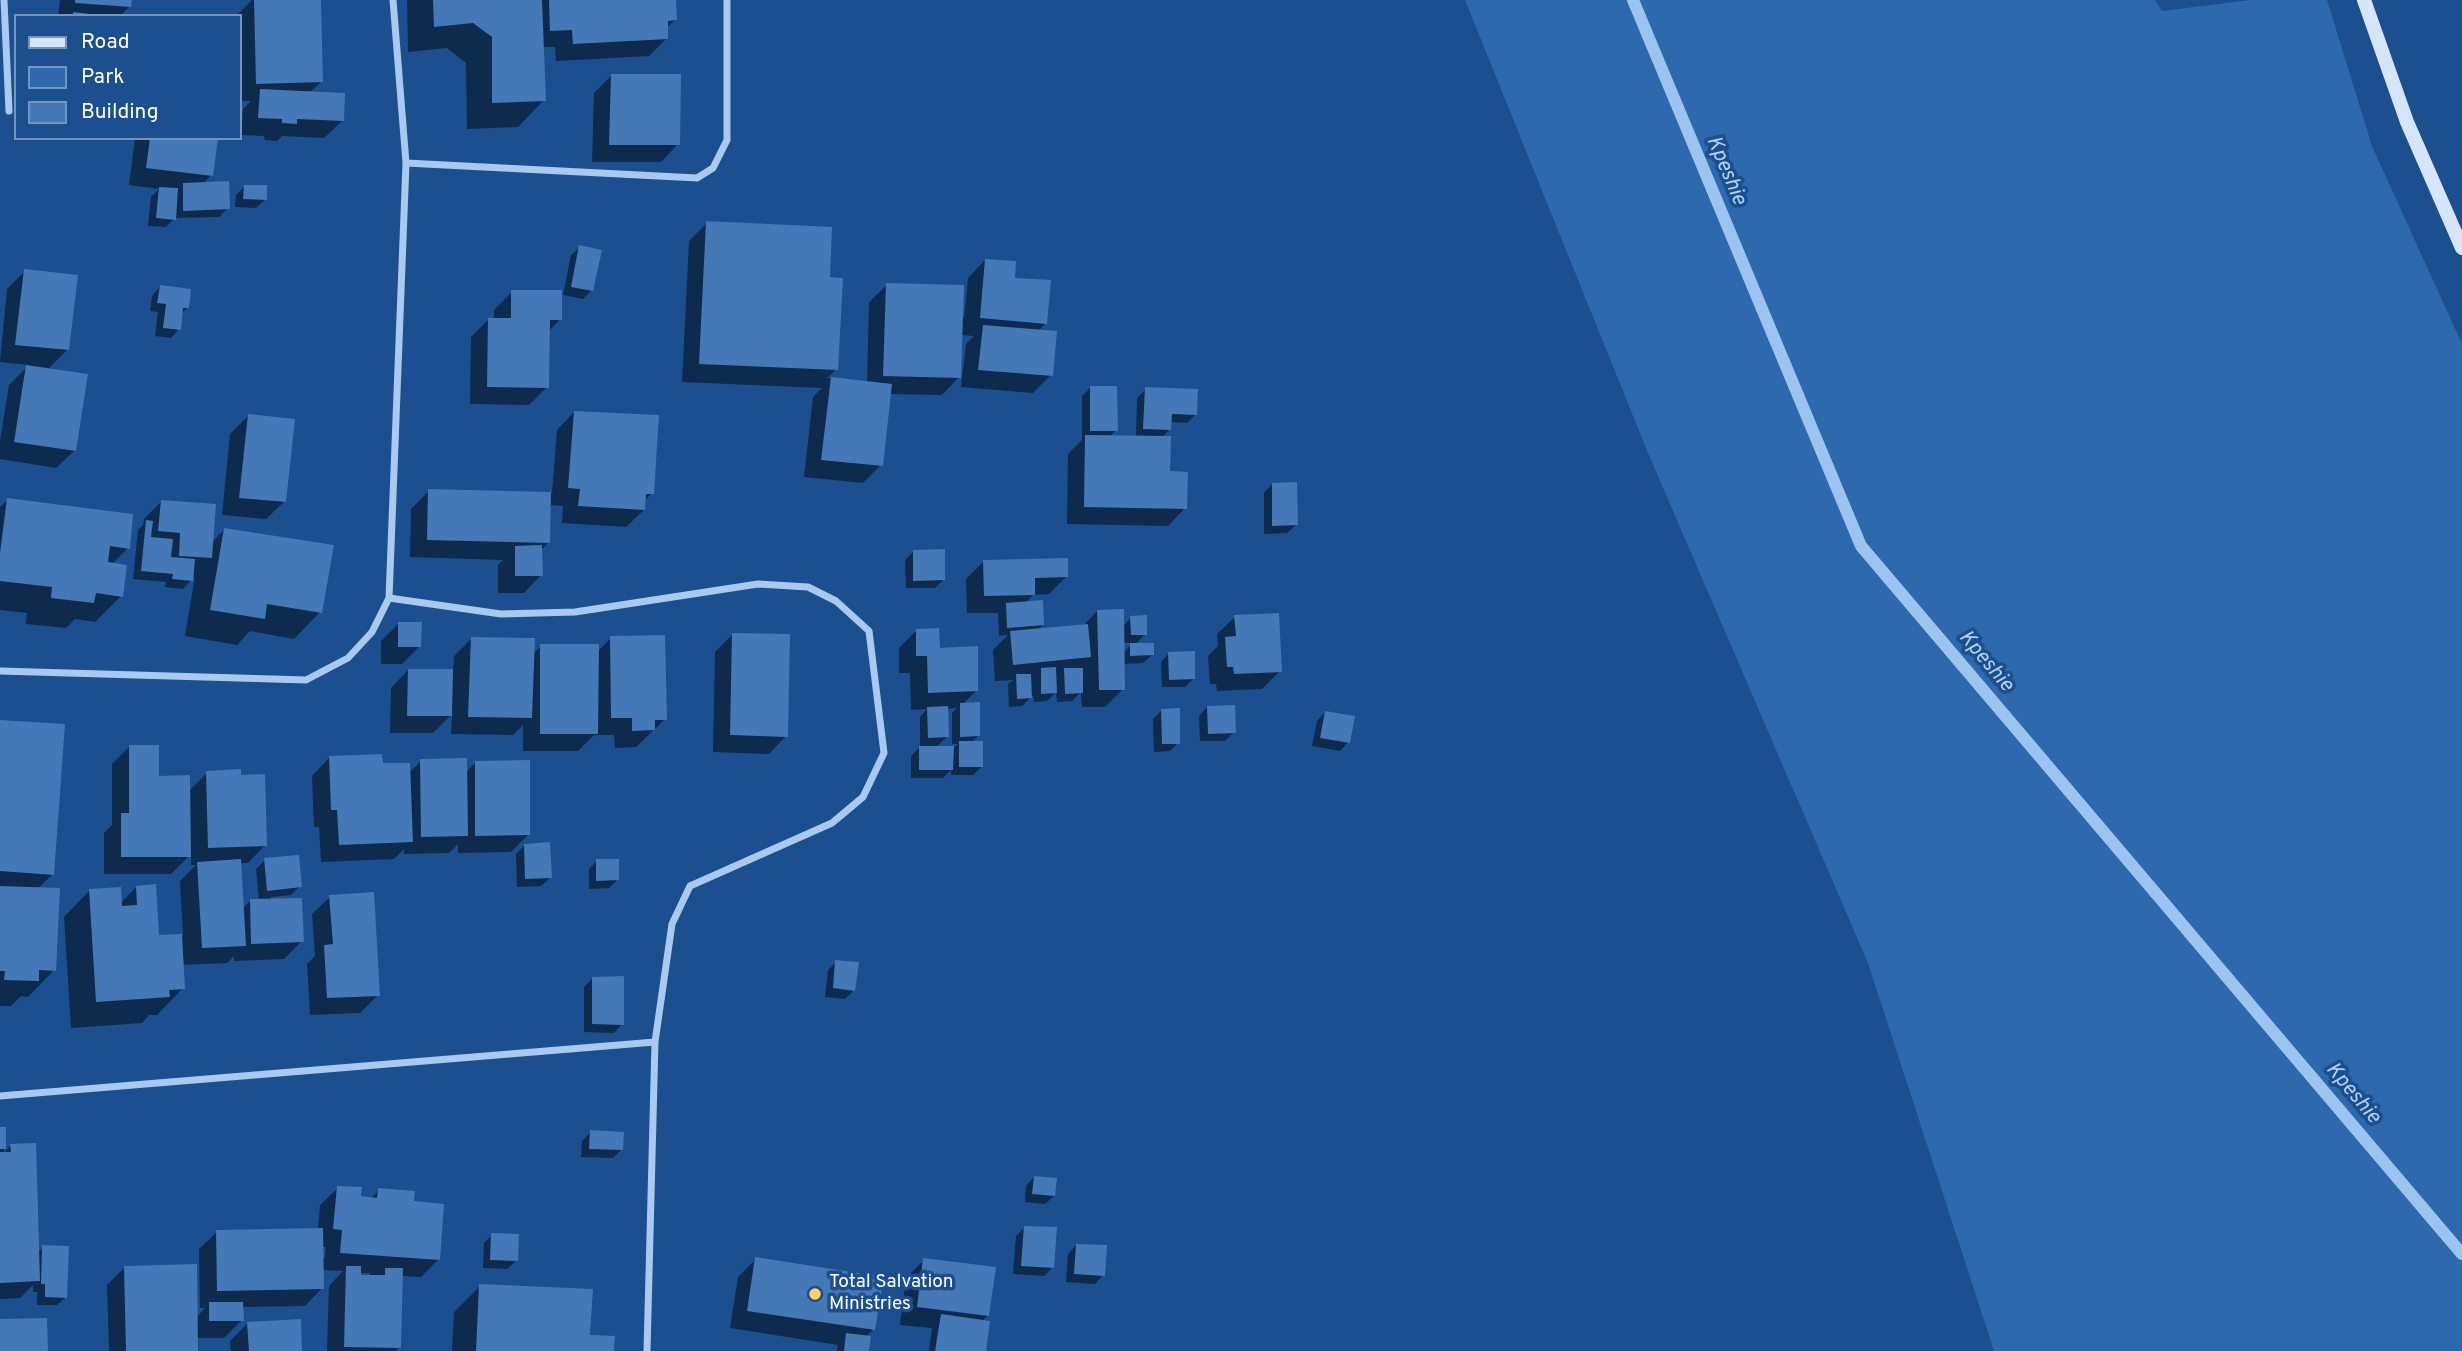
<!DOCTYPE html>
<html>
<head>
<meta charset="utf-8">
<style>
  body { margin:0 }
  #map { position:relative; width:2462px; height:1351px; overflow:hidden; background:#1b4f8f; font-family:Overpass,sans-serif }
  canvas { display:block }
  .legend { position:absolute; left:14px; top:14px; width:228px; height:126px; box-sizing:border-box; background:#1b4f8f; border:2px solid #7695bc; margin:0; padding:9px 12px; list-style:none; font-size:21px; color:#fff }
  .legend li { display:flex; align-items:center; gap:14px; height:35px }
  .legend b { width:35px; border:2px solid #7695bc }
</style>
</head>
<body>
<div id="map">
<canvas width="2462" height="1351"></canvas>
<ul class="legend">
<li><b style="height:9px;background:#d6e6fa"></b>Road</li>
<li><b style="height:19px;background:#2e69ad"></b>Park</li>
<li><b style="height:19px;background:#4478b7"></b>Building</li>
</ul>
</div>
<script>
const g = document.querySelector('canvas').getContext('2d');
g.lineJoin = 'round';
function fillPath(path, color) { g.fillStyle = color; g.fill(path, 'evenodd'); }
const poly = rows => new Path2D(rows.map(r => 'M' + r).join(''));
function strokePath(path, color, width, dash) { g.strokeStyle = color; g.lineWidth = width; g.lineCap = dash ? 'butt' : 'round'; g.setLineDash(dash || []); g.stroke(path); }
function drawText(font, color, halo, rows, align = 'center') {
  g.font = font + ' Overpass,sans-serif'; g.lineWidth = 7; g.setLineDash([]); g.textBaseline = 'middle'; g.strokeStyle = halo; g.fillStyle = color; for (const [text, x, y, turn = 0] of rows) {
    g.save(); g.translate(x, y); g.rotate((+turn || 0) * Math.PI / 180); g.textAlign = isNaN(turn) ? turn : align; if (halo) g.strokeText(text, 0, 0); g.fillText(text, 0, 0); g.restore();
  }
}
fillPath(poly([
  [1465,0,2155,0,2162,11,2250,0,2327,0,2372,146,2462,344,2462,1351,1994,1351,1868,963,1648,453]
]), '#2e69ad');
fillPath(poly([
  [60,0,130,0,130,6,120,16,58,16],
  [252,0,319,0,321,82,309,93,342,121,324,138,282,136,277,141,265,140,264,136,241,135,243,109,251,101,240,101,240,16,237,15],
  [407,0,674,0,675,20,666,28,667,38,649,56,556,61,555,47,542,47,544,100,518,127,467,129,466,63,447,48,408,52],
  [611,76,678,144,661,162,592,162,594,93],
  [135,138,216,138,211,175,203,184,228,208,219,217,175,218,166,227,148,226,151,197,159,189,129,185],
  [245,186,265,200,256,208,235,207,236,195],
  [707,223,828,279,836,370,827,378,867,383,869,302,887,285,964,318,968,278,985,260,1013,279,1046,323,1038,331,1051,375,1033,393,961,387,966,344,974,336,961,335,959,377,942,395,890,394,881,465,863,483,804,477,813,397,822,388,682,382,689,241],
  [580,247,591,291,583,299,563,295,571,255],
  [25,271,68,349,47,370,74,451,56,468,0,459,0,441,9,385,29,365,0,362,7,289],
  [160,287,187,308,181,314,179,329,171,338,155,336,158,312,150,311,152,296],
  [512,292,560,319,548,332,547,387,529,405,470,404,471,337,489,319,494,319,494,310],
  [1090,388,1116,430,1109,437,1136,438,1137,398,1146,389,1196,414,1187,423,1169,422,1169,430,1161,438,1168,473,1185,508,1168,526,1067,524,1068,454,1082,440,1082,396],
  [574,412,652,493,644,501,644,510,626,527,562,523,563,506,549,505,548,543,541,550,541,575,524,593,498,593,498,565,503,560,410,557,411,509,429,491,552,493,557,430],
  [248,416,284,502,266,519,222,515,230,434],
  [1272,484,1296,525,1287,533,1264,534,1264,493],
  [8,500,128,548,111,565,121,596,95,622,75,619,66,628,26,624,27,613,0,610,0,507],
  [162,501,211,543,225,529,320,612,294,639,250,631,237,645,185,636,195,576,183,589,165,587,166,582,133,579,138,530,143,525,144,519],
  [914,551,944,579,935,588,906,588,905,560],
  [984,561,1067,576,1049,594,1033,595,1024,604,1043,625,1037,630,1083,626,1097,611,1122,627,1131,618,1145,634,1135,645,1152,655,1143,663,1123,664,1123,689,1105,707,1082,707,1081,692,1072,701,1057,702,1056,692,1047,701,1034,702,1033,695,1022,706,1009,707,1008,684,1013,680,995,681,993,650,1008,635,999,636,998,613,967,613,966,579],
  [1122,643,1133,643,1123,653],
  [1235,617,1280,671,1262,689,1217,691,1216,684,1210,684,1208,656,1218,646,1217,634],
  [399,623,420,646,402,664,381,664,381,641],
  [917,630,938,649,976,691,962,705,979,735,971,743,982,766,973,775,951,775,951,770,943,778,911,778,911,756,920,747,920,717,927,709,911,710,910,673,899,673,899,648],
  [957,708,952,713,952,744,958,744,952,750,936,747,947,737,946,709],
  [732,635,786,736,769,754,713,752,715,652],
  [611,638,665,719,636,747,615,748,614,735,594,735,578,751,523,751,523,725,513,735,451,734,452,714,433,733,390,733,391,688,408,670,453,671,454,656,471,639,533,654,541,646,597,652],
  [1169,653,1194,678,1185,687,1162,687,1161,662],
  [1207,707,1234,732,1225,741,1200,741,1199,716],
  [1162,710,1178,743,1170,751,1154,752,1153,719],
  [1325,712,1348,742,1340,751,1312,746,1317,721],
  [0,722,53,874,37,889,54,970,28,997,21,996,11,1006,0,1006],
  [130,746,158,778,189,791,207,773,265,845,248,863,240,863,242,909,251,900,259,900,256,869,265,860,300,886,291,895,270,897,302,941,284,959,234,961,234,956,227,963,182,965,183,988,157,1015,149,1015,142,1023,71,1028,64,917,90,890,120,904,136,887,158,937,183,935,180,881,196,865,191,865,191,854,171,874,104,874,104,833,112,825,112,764],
  [329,758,381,765,409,773,421,761,465,773,476,762,529,834,511,852,458,853,458,844,449,853,404,854,404,849,394,859,321,862,319,827,314,827,312,776],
  [525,845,550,878,541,886,517,887,516,854],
  [597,861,617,880,609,888,589,889,589,869],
  [330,897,378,995,360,1013,310,1015,307,964,315,956,312,914],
  [836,962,854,990,845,999,825,997,828,970],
  [593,978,622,1024,614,1033,584,1032,584,987],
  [0,1129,5,1129,4,1153,11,1145,37,1253,43,1247,66,1297,57,1305,37,1305,37,1292,33,1292,33,1285,20,1298,0,1299],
  [591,1132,622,1149,613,1158,581,1157,582,1141],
  [1034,1177,1054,1196,1045,1204,1025,1202,1026,1186],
  [338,1188,359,1198,370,1199,379,1190,412,1202,438,1260,421,1277,401,1276,400,1347,395,1351,327,1351,329,1286,343,1271,322,1270,322,1288,305,1306,242,1307,242,1320,224,1338,196,1338,196,1351,109,1351,107,1285,125,1267,196,1318,205,1308,200,1308,199,1249,217,1232,318,1230,320,1205],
  [322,1247,326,1247,325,1258,322,1257],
  [359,1273,370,1273,370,1277,359,1276],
  [1025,1227,1053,1267,1044,1276,1013,1274,1016,1236],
  [492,1235,516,1261,507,1269,483,1268,484,1243],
  [1076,1245,1103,1275,1095,1284,1066,1282,1068,1254],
  [756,1259,873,1330,865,1337,867,1351,837,1351,838,1345,730,1328,738,1277],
  [924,1260,988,1315,981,1322,984,1351,929,1351,932,1328,900,1325,906,1278],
  [480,1286,589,1336,612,1351,452,1351,454,1312],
  [248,1323,300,1351,231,1351,230,1341]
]), '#0007');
strokePath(poly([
  [1633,0,1861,546,2462,1254]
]), '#9cc4f0', 12);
fillPath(poly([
  [75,0,132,0,131,7,75,3],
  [254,0,321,0,323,82,256,84],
  [433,0,542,0,546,101,492,103,492,37,473,23,434,27],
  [549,0,676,0,677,20,668,21,668,39,573,44,572,30,550,31],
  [73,12,90,14,90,16,73,16],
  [611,74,681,74,680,145,609,145],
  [260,89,345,93,344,121,297,119,297,124,282,123,282,119,258,118],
  [150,138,218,138,213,176,146,168],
  [229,181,230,209,183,211,183,183],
  [244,185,267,185,267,200,243,199],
  [159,187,178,188,176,220,156,218],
  [706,221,832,227,830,277,843,278,838,370,699,364],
  [579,245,602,250,593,291,571,287],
  [985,259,1016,261,1015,278,1051,280,1047,324,980,318],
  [24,269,78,275,69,350,15,345],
  [886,283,964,285,961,378,883,376],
  [160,285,191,289,189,308,183,308,181,330,163,328,166,304,157,303],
  [511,290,562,290,562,320,550,320,549,388,487,387,488,318,511,318],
  [983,325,1057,331,1053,376,978,370],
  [26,365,88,374,76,451,14,442],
  [831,377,892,384,883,466,821,460],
  [1090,386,1117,386,1118,431,1090,431],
  [1145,387,1198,389,1197,415,1172,414,1171,430,1143,429],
  [574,411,659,415,654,494,646,494,645,510,578,506,580,489,568,488],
  [248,414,295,419,286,502,239,498],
  [1085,435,1171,436,1170,471,1188,472,1187,509,1084,507],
  [1297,482,1298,525,1272,526,1272,483],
  [428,489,551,492,550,543,427,540],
  [7,498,133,514,130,549,110,546,108,562,127,565,123,597,96,593,94,603,51,598,52,587,0,581,0,553],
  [161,500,216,504,212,558,179,556,180,533,158,531],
  [146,520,153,521,151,537,173,539,171,557,195,559,193,581,172,579,173,574,141,571],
  [224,528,334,545,322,613,267,604,265,619,210,610],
  [542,545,543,576,515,576,515,546],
  [945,549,945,580,913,581,913,550],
  [1068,558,1068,577,1035,578,1035,595,984,596,983,560],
  [1043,600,1044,625,1007,628,1006,603],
  [1124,609,1125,690,1099,690,1097,610],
  [1279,613,1282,672,1234,674,1233,667,1227,667,1225,637,1236,636,1234,615],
  [1147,615,1147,635,1131,635,1130,616],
  [398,622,422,622,421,647,398,647],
  [1088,624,1091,657,1013,665,1010,631],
  [939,628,940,648,978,646,978,691,928,693,927,656,916,656,916,629],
  [732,633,790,634,788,737,730,735],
  [665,635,667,720,655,720,655,730,632,731,632,718,611,718,610,636],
  [471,637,535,638,532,718,468,717],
  [1130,643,1154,643,1154,655,1130,656],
  [540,644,599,644,598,734,540,734],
  [1195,651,1195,679,1169,680,1168,652],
  [1056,667,1057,693,1041,694,1041,668],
  [1064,668,1083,668,1083,693,1065,694],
  [408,669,453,669,452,716,407,716],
  [1016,674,1031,674,1032,698,1017,699],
  [980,702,980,736,960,737,960,703],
  [1235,705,1236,733,1208,734,1207,706],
  [948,706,949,737,928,738,927,707],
  [1180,708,1180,744,1162,744,1161,709],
  [1325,711,1355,716,1350,743,1320,738],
  [0,720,65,724,54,875,0,871],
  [959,741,983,741,983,767,959,767],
  [129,745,159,745,159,776,190,775,191,857,121,857,121,813,129,813],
  [919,746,954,746,953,770,919,770],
  [382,754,383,763,410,763,413,842,339,845,337,810,331,810,329,756],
  [467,758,468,836,421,837,420,759],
  [530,760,530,835,475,836,475,761],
  [241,769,241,775,265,774,267,846,208,848,206,771],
  [550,842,552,878,525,879,524,844],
  [299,855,302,887,267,891,264,858],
  [241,859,246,946,202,948,197,862],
  [596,859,619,859,619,880,596,881],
  [156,884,159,935,182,934,185,989,169,990,170,997,96,1002,89,889,121,887,122,906,137,905,136,886],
  [0,886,60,888,56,971,39,970,39,981,4,980,5,971,0,971],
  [374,892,380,996,327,998,324,945,333,944,329,895],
  [302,898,304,942,251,944,250,899],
  [835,960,859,962,855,991,833,988],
  [624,976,624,1025,592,1024,592,977],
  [0,1127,6,1127,6,1149,0,1149],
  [590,1130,624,1132,623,1150,589,1149],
  [36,1143,40,1281,0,1283,0,1152,11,1152,10,1144],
  [1034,1176,1057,1178,1055,1196,1032,1194],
  [337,1186,362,1187,361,1196,377,1198,378,1188,415,1191,414,1201,444,1204,440,1260,340,1253,342,1230,333,1229],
  [1024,1226,1057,1227,1054,1268,1021,1266],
  [323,1228,324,1289,217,1291,216,1230],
  [491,1233,519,1234,518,1261,490,1260],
  [1076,1244,1107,1245,1105,1276,1074,1274],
  [42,1245,69,1246,67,1298,45,1297,45,1284,41,1284],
  [755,1257,884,1277,875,1330,747,1311],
  [923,1258,996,1267,989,1316,917,1307],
  [197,1264,198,1351,126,1351,124,1266],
  [346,1266,361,1266,361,1275,385,1275,385,1268,403,1268,401,1348,344,1347],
  [479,1284,593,1289,590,1335,615,1336,614,1351,476,1351],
  [209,1302,243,1302,244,1321,209,1321],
  [941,1314,990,1321,986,1351,935,1351],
  [47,1318,48,1351,0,1351,0,1319],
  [301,1319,302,1351,249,1351,247,1322],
  [846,1333,871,1336,869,1351,844,1351]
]), '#4478b7');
strokePath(poly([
  [4,0,9,111],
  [406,163,697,178,713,168,727,140,727,0],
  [389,598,501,614,575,612,758,584,808,587,836,601,869,631,884,753,863,797,832,823,690,886,672,924,655,1042,647,1351],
  [0,671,306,680,348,658,372,632,389,598,406,163,393,0],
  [0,1096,655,1042]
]), '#a9c9ee', 7);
strokePath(poly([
  [2364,0,2407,122,2462,248]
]), '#d6e6fa', 14);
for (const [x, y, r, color] of [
  [815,1294,7,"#ffd166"]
]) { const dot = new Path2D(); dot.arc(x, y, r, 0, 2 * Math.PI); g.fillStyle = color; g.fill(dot); strokePath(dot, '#1b4f8f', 2.5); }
drawText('19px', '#fff', '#1b4f8f', [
  ["Total Salvation",829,1283],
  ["Ministries",829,1305]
], 'left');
drawText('italic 21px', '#b5d3f5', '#1b4f8f', [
  ["Kpeshie",1725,171,67],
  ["Kpeshie",1985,662,50],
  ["Kpeshie",2352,1094,50]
]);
</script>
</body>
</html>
